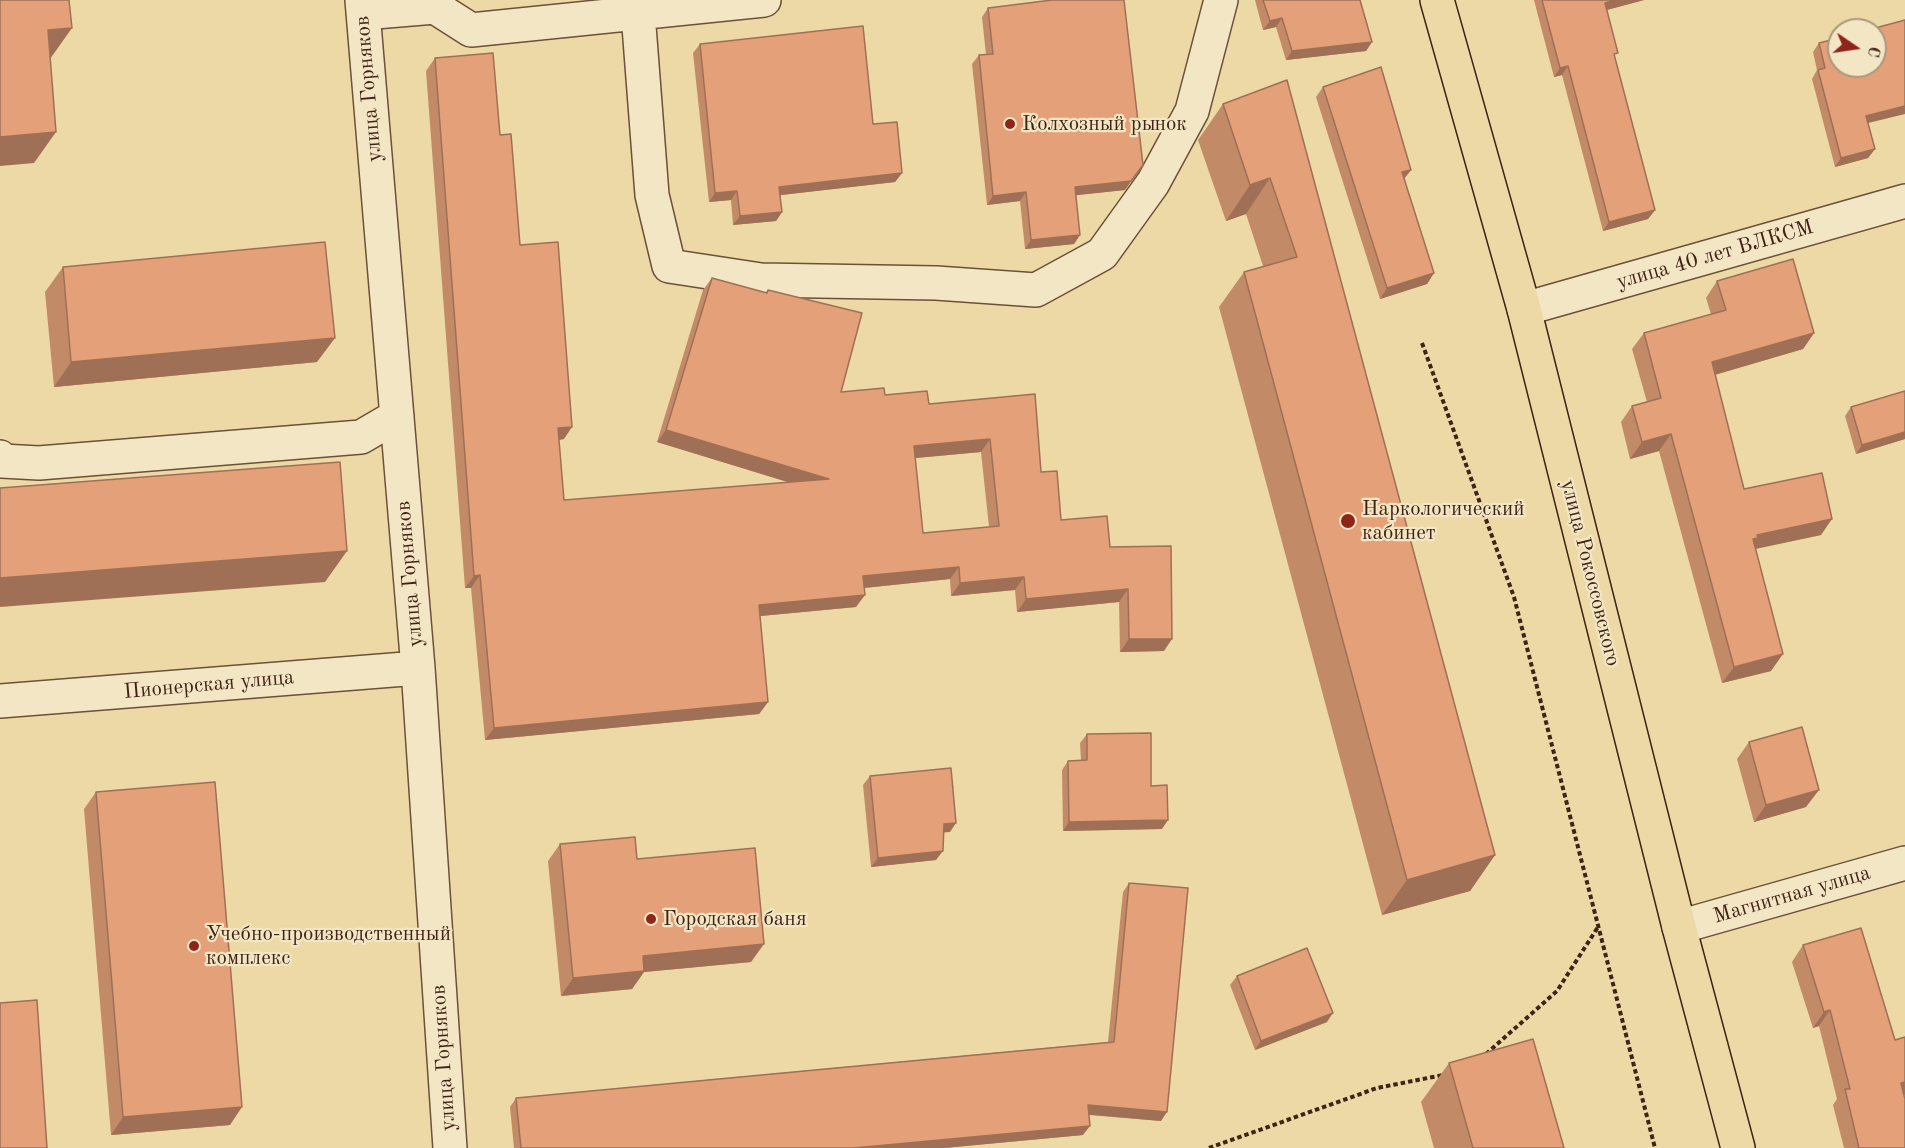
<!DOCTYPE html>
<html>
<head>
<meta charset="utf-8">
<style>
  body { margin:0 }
  #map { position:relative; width:1905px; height:1148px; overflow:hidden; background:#edd9a6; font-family:"Old Standard TT",serif }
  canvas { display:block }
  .north { position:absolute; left:1827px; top:18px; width:60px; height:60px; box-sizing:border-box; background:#f3e6c5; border:2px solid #ab987f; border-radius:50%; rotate:103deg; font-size:16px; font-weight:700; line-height:24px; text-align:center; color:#402316 }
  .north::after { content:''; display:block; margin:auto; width:21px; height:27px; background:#8f2418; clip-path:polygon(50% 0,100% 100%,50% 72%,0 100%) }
</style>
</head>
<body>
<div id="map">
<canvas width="1905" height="1148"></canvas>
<div class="north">С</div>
</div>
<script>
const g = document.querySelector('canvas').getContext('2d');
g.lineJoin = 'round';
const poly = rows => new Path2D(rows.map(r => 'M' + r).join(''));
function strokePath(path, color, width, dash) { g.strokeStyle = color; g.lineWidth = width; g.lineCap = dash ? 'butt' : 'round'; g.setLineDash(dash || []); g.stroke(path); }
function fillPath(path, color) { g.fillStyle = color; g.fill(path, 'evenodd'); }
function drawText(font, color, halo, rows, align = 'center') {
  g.font = font + ' "Old Standard TT",serif'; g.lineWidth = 4.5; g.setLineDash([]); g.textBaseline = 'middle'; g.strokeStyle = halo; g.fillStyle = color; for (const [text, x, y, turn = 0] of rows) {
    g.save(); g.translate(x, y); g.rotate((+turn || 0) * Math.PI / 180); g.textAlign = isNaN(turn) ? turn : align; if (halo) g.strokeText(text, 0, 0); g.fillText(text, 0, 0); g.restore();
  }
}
const minor = poly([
  [362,0,418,668,450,1148],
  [363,13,435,7,471,30,764,0],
  [638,13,652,195,669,266,761,280,936,283,1036,290,1102,254,1153,183,1192,111,1221,0],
  [1524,309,1905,201],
  [0,457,2,461,39,463,361,437,397,416],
  [0,701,418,668],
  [1679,927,1905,863]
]);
const major = poly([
  [1437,0,1524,309,1679,927,1738,1148]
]);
strokePath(minor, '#6b503a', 36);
strokePath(major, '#402316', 36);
strokePath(poly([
  [1422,343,1514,597,1655,1148],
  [1486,1054,1557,991,1598,927],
  [1209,1148,1377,1088,1443,1075]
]), '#402316', 4, [4.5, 3]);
strokePath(minor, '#f3e6c5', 33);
strokePath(major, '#edd9a6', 33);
fillPath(poly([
  [1255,0,1360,0,1372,42,1366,51,1286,60,1276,27,1263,30],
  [1534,0,1644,0,1607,10,1615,58,1655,210,1648,219,1603,231,1562,75,1554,77],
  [988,8,1125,190,1076,195,1080,235,1074,244,1025,249,1020,201,987,205,972,64,979,55,986,55,982,17],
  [1819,43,1868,123,1875,149,1868,158,1835,167,1812,79,1817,70,1813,52],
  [700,44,873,124,902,173,895,182,780,195,782,212,776,221,733,225,731,200,709,202,693,53],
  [435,58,500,135,520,245,564,439,559,440,564,500,789,482,657,442,703,290,712,278,765,293,768,290,841,392,885,395,929,404,1035,394,1041,472,1061,520,1110,547,1164,651,1120,652,1119,602,1017,612,1015,590,951,596,950,579,864,588,856,607,760,616,768,702,759,714,485,740,471,588,465,588,426,71],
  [981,452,989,527,923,533,915,458],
  [1287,80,1495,855,1470,891,1382,915,1219,307,1244,272,1263,266,1246,214,1226,221,1198,140,1223,104],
  [1323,87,1411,170,1404,179,1434,273,1427,284,1380,299,1316,97],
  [63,267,317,362,54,387,45,292],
  [1717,281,1814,333,1803,349,1715,375,1744,489,1821,535,1756,549,1771,671,1722,683,1659,451,1630,459,1621,422,1632,406,1647,402,1632,349,1644,333,1711,314,1706,298],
  [1905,391,1905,439,1856,454,1845,416,1851,407],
  [1087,734,1151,786,1162,829,1063,831,1062,770,1068,761,1081,760,1080,743],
  [1749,742,1806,807,1754,822,1737,759],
  [870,776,950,832,943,832,936,860,871,867,863,785],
  [96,792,230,1125,111,1135,84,809],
  [560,844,637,859,751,962,644,972,632,989,561,996,548,861],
  [1129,883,1161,1121,1089,1115,1083,1135,944,1148,514,1148,510,1107,516,1098,1108,1042,1123,892],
  [1803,945,1895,1040,1905,1037,1905,1095,1904,1095,1905,1148,1844,1148,1833,1105,1837,1099,1819,1026,1813,1028,1792,962],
  [1237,976,1327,1022,1255,1050,1230,985],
  [1449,1063,1564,1148,1434,1148,1421,1102]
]), '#c38a68');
fillPath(poly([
  [1616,0,1644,0,1599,12,1605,3],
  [1282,18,1276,27,1263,30,1270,21],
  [72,28,50,59,48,30],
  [1372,42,1366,51,1286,60,1292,51],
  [1568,66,1562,75,1554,77,1560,68],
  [1905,106,1905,114,1860,125,1866,116],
  [56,132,34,163,0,166,0,137],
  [1875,149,1868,158,1835,167,1841,158],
  [1143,165,1125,190,1069,196,1075,187],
  [1411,170,1403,180,1402,172],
  [902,173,895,182,773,196,779,187],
  [1270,178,1246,214,1226,221,1250,185],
  [737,191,731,200,709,202,715,193],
  [1026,192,1020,201,987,205,993,196],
  [1655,210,1648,219,1603,231,1609,222],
  [782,212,776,221,733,225,740,216],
  [1080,235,1074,244,1025,249,1031,240],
  [1434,273,1427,284,1380,299,1387,288],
  [1814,333,1803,349,1700,379,1712,362],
  [335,338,317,362,54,387,71,362],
  [572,427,564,439,549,441,558,428],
  [666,430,829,479,820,492,657,442],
  [1905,432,1905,439,1856,454,1862,445],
  [1671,434,1659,451,1630,459,1642,442],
  [990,439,981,452,905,459,914,446],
  [1832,519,1821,535,1749,550,1742,555,1757,535],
  [347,551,325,582,0,607,0,578],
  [959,567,950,579,854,589,863,576],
  [480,575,471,588,465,588,474,576],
  [1024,577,1015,590,951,596,960,583],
  [1128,589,1119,602,1017,612,1026,599],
  [865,595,856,607,750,617,759,605],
  [1129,639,1172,639,1164,651,1120,652],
  [1783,654,1771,671,1722,683,1734,667],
  [768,702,759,714,485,740,494,728],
  [1819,790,1806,807,1754,822,1766,805],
  [1168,820,1162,829,1063,831,1069,822],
  [956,823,950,832,937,833,944,824],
  [943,851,936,860,871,867,878,858],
  [1495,855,1470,891,1382,915,1407,880],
  [764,944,751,962,644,972,632,989,561,996,573,978,643,956],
  [1830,1010,1819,1026,1813,1028,1824,1012],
  [1333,1013,1327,1022,1255,1050,1261,1041],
  [1905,1082,1905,1095,1890,1100,1901,1083],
  [1088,1105,1167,1112,1161,1121,1082,1114],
  [242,1107,230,1125,111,1135,123,1117],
  [1090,1126,1083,1135,944,1148,854,1148]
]), '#9f7055');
const building = poly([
  [0,0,69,0,72,28,48,30,56,132,0,137,0,0],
  [1052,0,1124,0,1143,165,1131,181,1075,187,1080,235,1031,240,1026,192,993,196,979,55,993,54,988,8,1052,0],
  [1263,0,1360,0,1372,42,1292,51,1282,18,1270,21,1263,0],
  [1542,0,1616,0,1605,3,1618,53,1614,54,1655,210,1609,222,1568,66,1560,68,1542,0],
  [1905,20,1905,106,1866,116,1875,149,1841,158,1818,70,1825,68,1819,43,1839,38,1839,66,1875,66,1875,30,1868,30,1905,20],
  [863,26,873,124,897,122,902,173,779,187,782,212,740,216,737,191,715,193,700,44,863,26],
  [493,53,500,135,511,134,520,245,558,242,572,427,558,428,564,500,829,479,666,430,712,278,767,293,768,290,862,313,841,392,884,388,885,395,927,391,929,404,1035,394,1041,472,1057,471,1061,520,1107,516,1110,547,1171,546,1172,639,1129,639,1128,589,1026,599,1024,577,960,583,959,567,863,576,865,595,759,605,768,702,494,728,480,575,474,576,435,58,493,53],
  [990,439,999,526,923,533,914,446,990,439],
  [1381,67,1411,170,1402,172,1434,273,1387,288,1323,87,1381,67],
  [1287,80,1495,855,1407,880,1244,272,1297,257,1270,178,1250,185,1223,104,1287,80],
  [325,242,335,338,71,362,63,267,325,242],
  [1793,259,1814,333,1712,362,1744,489,1822,473,1832,519,1757,535,1758,538,1753,539,1783,654,1734,667,1671,434,1642,442,1632,406,1661,398,1644,333,1726,310,1717,281,1793,259],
  [1905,391,1905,432,1862,445,1851,407,1905,391],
  [340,462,347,551,0,578,0,488,340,462],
  [1802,727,1819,790,1766,805,1749,742,1802,727],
  [1151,733,1151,786,1167,785,1168,820,1069,822,1068,761,1087,760,1087,734,1151,733],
  [951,768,956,823,944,824,943,851,878,858,870,776,951,768],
  [215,782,242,1107,123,1117,96,792,215,782],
  [635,837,637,859,755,848,764,944,643,956,644,971,573,978,560,844,635,837],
  [1129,883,1188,888,1167,1112,1088,1105,1090,1126,854,1148,521,1148,516,1098,1114,1042,1129,883],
  [1861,928,1895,1040,1905,1037,1905,1082,1901,1083,1905,1099,1905,1148,1859,1148,1845,1089,1850,1089,1830,1010,1824,1012,1803,945,1861,928],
  [1307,948,1333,1013,1261,1041,1237,976,1307,948],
  [37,1000,47,1148,0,1148,0,1003,37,1000],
  [1533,1039,1564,1148,1473,1148,1449,1063,1533,1039]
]);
fillPath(building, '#e3a079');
strokePath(building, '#9f7055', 1.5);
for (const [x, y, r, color] of [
  [1010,124,6,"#8f2418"],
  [1348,521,8,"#8f2418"],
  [651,919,6,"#8f2418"],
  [194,946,6,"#8f2418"]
]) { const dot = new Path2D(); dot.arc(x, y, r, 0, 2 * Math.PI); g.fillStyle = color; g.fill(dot); strokePath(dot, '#f3e6c5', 2); }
drawText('21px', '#402316', '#f3e6c5', [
  ["улица Горняков",369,89,-95],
  ["улица 40 лет ВЛКСМ",1715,255,-16],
  ["улица Рокоссовского",1590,573,76],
  ["улица Горняков",410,574,-95],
  ["Пионерская улица",209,685,-5],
  ["Магнитная улица",1792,895,-16],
  ["улица Горняков",444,1058,-94]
]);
drawText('21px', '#402316', '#f3e6c5', [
  ["Колхозный рынок",1022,124],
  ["Наркологический",1362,509],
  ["кабинет",1362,533],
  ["Городская баня",663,919],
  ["Учебно-производственный",206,934],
  ["комплекс",206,958]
], 'left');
</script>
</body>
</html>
